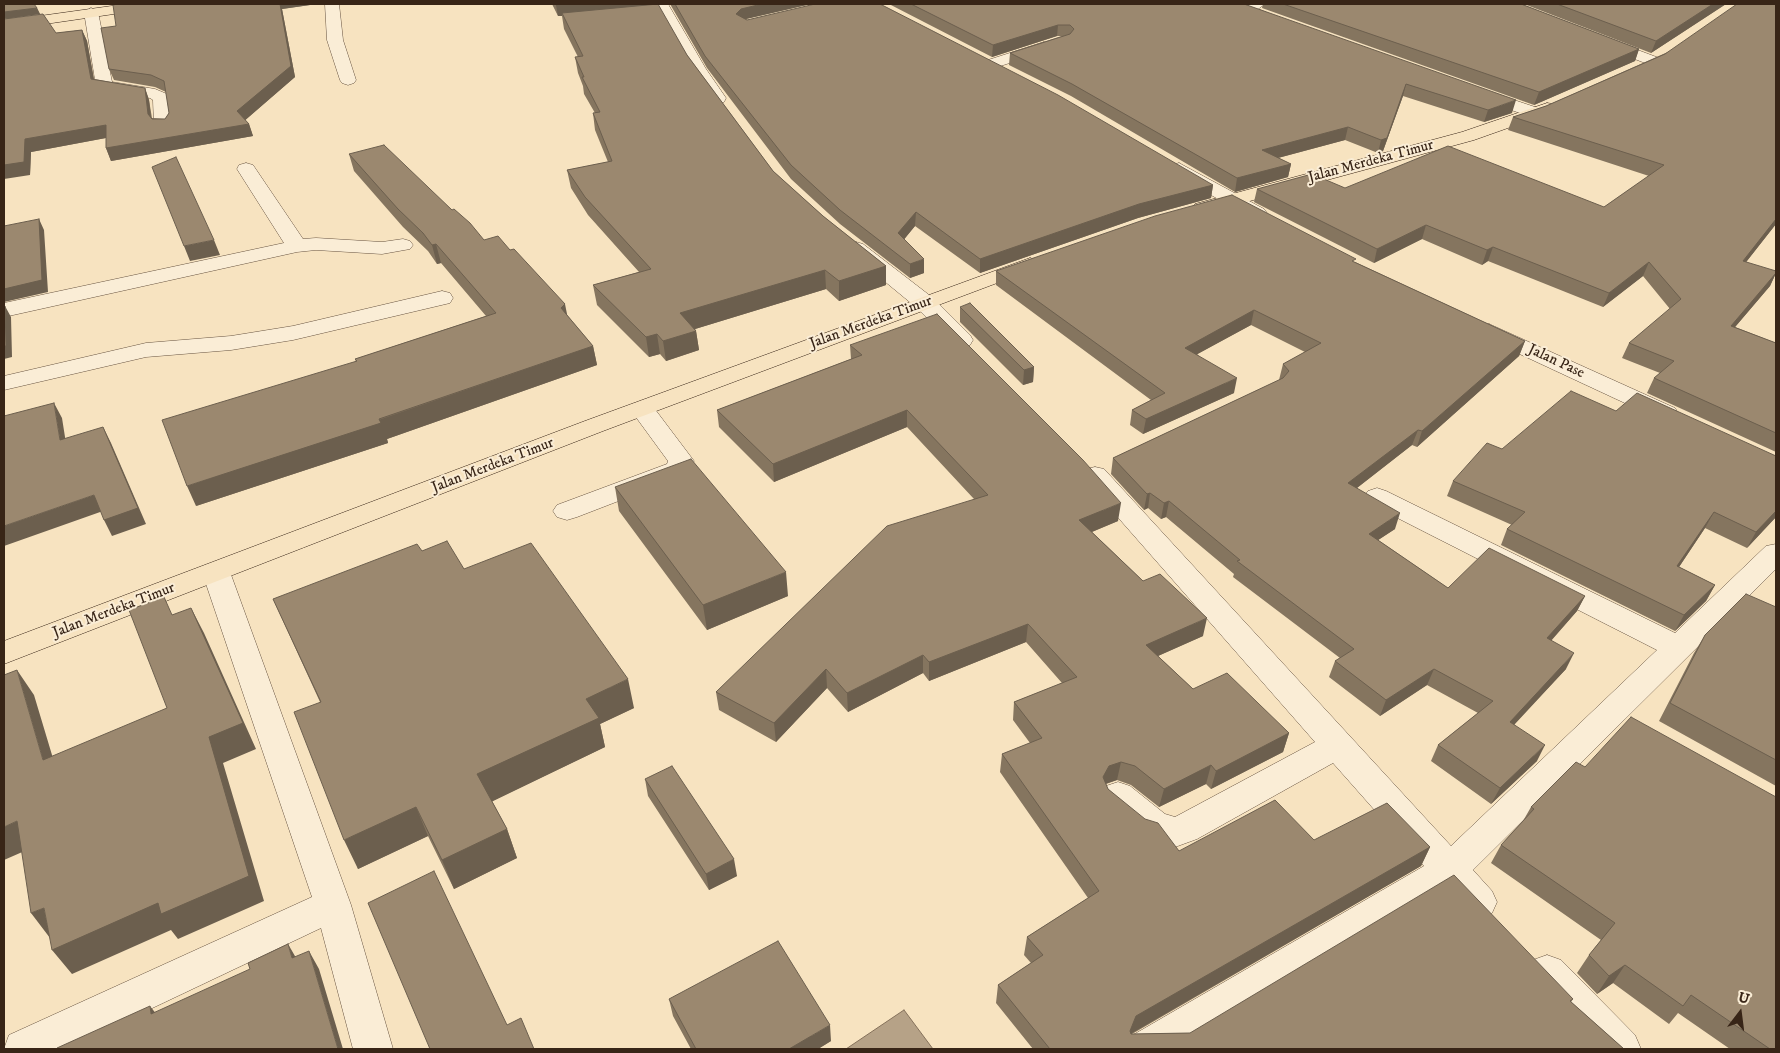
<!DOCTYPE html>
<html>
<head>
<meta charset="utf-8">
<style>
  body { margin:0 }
  #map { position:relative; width:1780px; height:1053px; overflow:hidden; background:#f7e3c0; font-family:"IM FELL DW Pica",serif }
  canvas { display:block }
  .frame { position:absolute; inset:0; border:5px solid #382517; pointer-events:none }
  .north { position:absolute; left:1715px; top:988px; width:50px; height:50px; -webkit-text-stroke:4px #faedd6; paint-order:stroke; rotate:15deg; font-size:14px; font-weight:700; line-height:20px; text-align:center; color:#382517 }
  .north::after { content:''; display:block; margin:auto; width:18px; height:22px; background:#382517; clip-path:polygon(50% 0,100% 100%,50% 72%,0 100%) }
</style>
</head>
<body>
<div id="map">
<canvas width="1780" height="1053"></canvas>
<div class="frame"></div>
<div class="north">U</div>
</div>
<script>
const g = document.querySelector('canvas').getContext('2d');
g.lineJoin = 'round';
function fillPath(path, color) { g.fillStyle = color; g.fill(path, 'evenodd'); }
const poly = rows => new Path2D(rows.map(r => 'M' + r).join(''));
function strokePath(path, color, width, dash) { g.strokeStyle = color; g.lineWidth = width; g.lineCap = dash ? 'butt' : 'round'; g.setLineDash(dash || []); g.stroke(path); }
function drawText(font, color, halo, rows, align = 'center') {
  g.font = font + ' "IM FELL DW Pica",serif'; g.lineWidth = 4; g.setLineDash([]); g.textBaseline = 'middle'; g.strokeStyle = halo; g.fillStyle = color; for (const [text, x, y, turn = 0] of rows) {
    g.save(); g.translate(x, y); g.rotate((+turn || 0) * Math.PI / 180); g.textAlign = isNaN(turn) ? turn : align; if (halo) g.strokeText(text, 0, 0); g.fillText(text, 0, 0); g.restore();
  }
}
const water = poly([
  [904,1010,933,1049,846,1049,904,1010]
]);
fillPath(water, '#b6a287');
strokePath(water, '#84705a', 1);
const minor = poly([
  [325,4,339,4,343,40,356,80,354,83,348,85,342,83,340,80,327,40,325,4],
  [654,4,668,4,706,69,726,98,724,102,712,102,690,70,654,4],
  [1245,4,1265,4,1258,9,1277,17,1279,20,1272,24,1239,12,1237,9,1239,6,1245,4],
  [91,8,98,12,112,82,155,89,167,94,169,98,172,125,169,129,163,130,157,129,154,125,153,100,150,98,104,91,98,90,96,86,84,12,91,8],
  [1603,37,1659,58,1661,61,1653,66,1598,45,1595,42,1603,37],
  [1044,42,1052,47,1050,50,991,69,983,64,985,61,1044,42],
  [1478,88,1541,109,1544,113,1541,117,1535,118,1472,97,1470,93,1472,89,1478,88],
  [246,163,253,165,303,239,316,238,382,242,403,239,410,241,413,245,410,249,382,254,316,250,297,252,4,317,4,303,284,243,237,169,239,165,246,163],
  [1179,163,1264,209,1267,213,1264,217,1257,219,1250,217,1172,173,1170,169,1172,165,1179,163],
  [856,242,863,244,933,298,970,335,973,340,970,345,962,347,954,345,917,308,849,252,846,248,849,244,856,242],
  [442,291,450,293,453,298,450,303,293,340,231,350,146,357,4,390,4,376,146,343,231,336,293,326,442,291],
  [1489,324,1675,408,1678,413,1675,418,1666,420,1657,418,1481,336,1478,331,1481,326,1489,324],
  [642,402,651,404,694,461,686,475,577,517,567,520,557,517,553,511,557,505,667,464,668,461,630,409,633,404,642,402],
  [1095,467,1104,469,1451,846,1657,650,1368,503,1364,497,1368,491,1377,488,1386,491,1675,633,1766,546,1776,544,1776,569,1473,870,1492,891,1497,902,1492,913,1479,918,1466,913,1446,891,1184,1049,1127,1049,1133,1035,1424,866,1333,763,1197,839,1175,847,1142,836,1106,806,1101,796,1106,786,1118,782,1130,786,1165,814,1175,817,1315,742,1086,481,1082,475,1086,469,1095,467],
  [216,562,226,565,230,572,351,905,393,1049,353,1049,321,928,66,1049,4,1049,9,1035,312,897,202,572,206,565,216,562],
  [1547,955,1561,960,1635,1035,1641,1049,1594,1049,1533,986,1528,973,1533,960,1547,955]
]);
const major = poly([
  [126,4,162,4,155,8,4,30,4,21,126,4],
  [1547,103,1553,104,1556,108,1553,112,1474,140,1202,214,1195,212,1192,208,1195,204,1462,132,1547,103],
  [1030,258,1037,260,1041,264,1037,268,603,431,4,664,4,641,585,421,1030,258]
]);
strokePath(minor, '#685441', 1);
strokePath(major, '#382517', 1);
fillPath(minor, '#faedd6');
fillPath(major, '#f7e3c0');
fillPath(poly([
  [4,4,37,8,40,14,13,18,56,33,82,30,87,41,94,79,145,88,149,100,152,118,165,119,169,113,166,92,155,87,114,80,109,69,116,26,118,4,317,4,282,9,295,77,245,120,249,124,253,136,111,161,106,148,106,138,31,152,30,175],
  [552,4,654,4,687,55,773,171,823,216,886,266,886,285,839,301,826,289,695,329,696,331,699,350,666,361,660,354,649,357,597,305,593,285,639,272,588,215,571,188,567,170,608,162,595,130,593,113,595,113,584,94,583,86,578,73,575,57,578,57,564,29,562,16,558,16],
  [670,4,811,4,745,19,1213,185,1211,198,1138,218,980,273,915,226,904,239,924,273,910,278,840,224,791,179,707,68],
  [889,4,1244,4,1512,113,1484,122,1403,96,1383,151,1378,153,1345,140,1278,158,1291,164,1288,177,1235,192,1071,96,1009,65,1010,53,1062,36,1057,36,992,57],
  [1263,4,1521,4,1639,49,1635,61,1534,105,1262,8],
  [1524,4,1726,4,1651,53],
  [1776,4,1776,225,1776,224,1746,262,1776,273,1770,286,1735,327,1776,343,1776,452,1647,393,1654,378,1660,373,1622,358,1629,343,1670,309,1643,276,1603,307,1488,261,1482,265,1422,239,1374,263,1254,202,1257,189,1345,188,1604,207,1649,176,1508,130,1513,117,1546,106],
  [349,154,452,210,484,240,567,315,593,346,597,365,387,439,388,443,196,506,356,362,355,359,486,316,441,263,437,264,428,251,403,227,354,171],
  [1355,262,1525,341,1519,356,1417,447,1412,445,1357,488,1395,529,1378,540,1448,588,1585,596,1577,611,1551,641,1566,669,1514,724,1537,761,1491,804,1431,761,1438,745,1478,713,1427,685,1380,716,1329,677,1335,661,1340,658,1233,577,1234,574,1166,517,1161,519,1148,508,1144,510,1111,474,1113,458,1279,380,1283,364,1305,352,1251,325,1197,354,1234,393,1143,434,1130,425,1132,410,1151,400,996,285,996,271],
  [960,307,1034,367,1033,382,1023,385,960,322],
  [850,345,1118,521,1092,532,1143,581,1203,636,1158,656,1193,689,1289,733,1283,752,1211,789,1206,784,1159,807,1131,785,1117,780,1106,784,1108,789,1179,851,1314,840,1430,847,1421,866,1132,1034,1190,1033,1573,999,1571,1002,1624,1049,1033,1049,996,1003,998,985,1031,963,1024,955,1027,937,1088,898,1000,772,1002,754,1030,743,1013,720,1014,702,1062,683,1026,642,929,681,923,673,848,712,827,688,776,742,719,710,716,692,974,499,907,427,774,482,719,427,717,410,851,359],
  [1616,411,1776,456,1776,517,1747,548,1705,528,1679,567,1715,585,1706,601,1675,631,1501,545,1507,529,1512,525,1447,496,1453,481,1502,449],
  [615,487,788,596,707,630,619,511],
  [422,551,464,569,634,708,600,724,605,747,492,801,507,829,517,858,454,889,428,836,358,869,320,702,273,599],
  [1776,607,1776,786,1659,721,1694,653,1705,635],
  [1585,767,1776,1049,1730,1049,1678,1013,1669,1024,1613,983,1597,994,1577,973,1589,955,1601,940,1491,863,1501,845,1523,821,1531,807],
  [645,779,737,876,709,890,648,796],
  [669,999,831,1041,818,1049,691,1049,673,1016]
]), '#85755f');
fillPath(poly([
  [280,4,317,4,282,9,295,77,242,123,237,111],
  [569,4,654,4,653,6,562,13,562,16,558,16,556,5],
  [762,4,811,4,742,20,736,14,741,9],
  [1713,4,1726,4,1651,53,1656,41],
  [37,8,40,14,4,19,4,12],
  [1058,25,1057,36,992,57,993,45],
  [82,30,87,41,96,91,91,79],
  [1639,49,1635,61,1534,105,1539,92],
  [1406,84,1403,96,1383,151,1378,153,1381,140],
  [145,88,149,100,152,126,148,114],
  [1516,100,1512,113,1484,122,1488,110],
  [249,124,253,136,111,161,106,148],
  [106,125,111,137,31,152,30,175,4,179,4,165,25,139],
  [1348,127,1345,140,1259,163,1262,150],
  [1291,164,1288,177,1235,192,1237,178],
  [1213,185,1211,198,1138,218,980,273,980,259,1139,204],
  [916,212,915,226,898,247,898,233],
  [39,219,44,230,48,292,4,302,4,289],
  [1776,219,1776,224,1736,275,1743,261],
  [1426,225,1422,239,1374,263,1377,249],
  [214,240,220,255,190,261,184,246],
  [436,244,441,263,437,264,432,245],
  [1493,247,1488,261,1482,265,1487,250],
  [924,259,924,273,910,278,910,264],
  [1649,262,1643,276,1603,307,1609,293],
  [886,266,886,285,839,301,839,281],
  [825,270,826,289,682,333,680,313],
  [1776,273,1770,286,1724,340,1731,326],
  [565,304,569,324,561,308],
  [5,306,11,317,12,357,4,359],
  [1254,310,1251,325,1183,362,1185,348],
  [696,331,699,350,666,361,663,341],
  [657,334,660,354,649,357,646,337],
  [1525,341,1519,356,1417,447,1422,431],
  [593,346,597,365,387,439,388,443,196,506,187,486],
  [1034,367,1033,382,1023,385,1024,370],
  [1237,378,1234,393,1143,434,1146,419],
  [54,403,62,418,68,456,60,440],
  [907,410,907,427,774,482,773,464],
  [103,427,111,443,146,524,112,536,104,520],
  [1418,430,1412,445,1344,498,1348,483],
  [1150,493,1148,508,1144,510,1147,494],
  [94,495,103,511,4,546,4,526],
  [1169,501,1166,517,1161,519,1164,503],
  [1121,503,1118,521,1077,538,1079,520],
  [1776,511,1776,517,1747,548,1756,532],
  [1714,512,1705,528,1669,582,1677,566],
  [1400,513,1395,529,1363,550,1369,534],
  [786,572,788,596,707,630,703,605],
  [1715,585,1706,601,1675,631,1684,615],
  [1585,596,1577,611,1539,654,1547,638],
  [191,608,204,633,256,749,223,763,264,901,178,939,171,930,72,974,52,950,209,737],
  [1207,618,1203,636,1142,663,1146,645],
  [1028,624,1026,642,929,681,929,662],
  [1574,653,1566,669,1502,738,1510,722],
  [923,655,923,673,848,712,847,693],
  [826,669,827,688,776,742,774,723],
  [1434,669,1427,685,1380,716,1386,700],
  [17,670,34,695,61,785,43,760],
  [628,679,634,708,600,724,605,747,487,804,477,774,586,699],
  [1289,733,1283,752,1211,789,1216,771],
  [1545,745,1537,761,1491,804,1500,788],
  [1121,762,1117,780,1105,784,1103,777,1109,766],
  [1211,765,1206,784,1159,807,1164,789],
  [416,807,428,836,358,869,344,840],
  [17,821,36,846,4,860,4,827],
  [507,829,517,858,454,889,442,860],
  [1430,847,1421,866,1132,1033,1125,1048,1130,1031,1136,1016],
  [734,859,737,876,709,890,706,874],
  [44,908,50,938,31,913],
  [288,944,299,963,292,958],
  [309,951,319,969,343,1049,338,1049],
  [1625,965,1613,983,1597,994,1609,976],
  [150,1006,164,1024,151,1014],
  [830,1025,831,1041,818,1049,789,1049]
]), '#6c5f4e');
const building = poly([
  [4,4,34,4,37,8,4,12,4,4],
  [118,4,280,4,291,66,237,111,249,124,106,148,106,125,25,139,24,162,4,165,4,19,43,14,56,33,82,30,91,79,145,88,148,114,152,119,165,119,169,113,164,81,151,75,109,69,101,28,116,26,113,5,118,4],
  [556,4,569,4,556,5,556,4],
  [658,4,687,55,773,171,823,216,886,266,839,281,825,270,680,313,696,331,663,341,657,334,646,337,593,285,651,269,585,197,567,170,612,161,593,113,600,112,582,77,584,77,575,57,583,56,562,13,658,4],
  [675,4,762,4,741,9,736,14,747,20,815,4,880,4,1058,95,1213,185,1139,204,980,259,916,212,898,233,924,259,910,264,840,210,791,165,705,56,675,4],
  [911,4,1244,4,1516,100,1488,110,1406,84,1387,138,1381,140,1348,127,1262,150,1291,164,1237,178,1072,84,1010,53,1070,34,1074,29,1070,25,1058,25,993,45,911,4],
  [1283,4,1521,4,1639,49,1539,92,1283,4],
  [1557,4,1713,4,1656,41,1557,4],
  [1737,4,1776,4,1776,219,1743,261,1776,271,1776,273,1731,326,1776,343,1776,433,1654,378,1674,361,1629,343,1681,299,1649,262,1609,293,1493,247,1487,250,1426,225,1377,249,1257,189,1312,174,1345,188,1448,146,1604,207,1664,165,1513,117,1546,106,1665,54,1737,4],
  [384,145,452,210,454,209,470,223,484,240,498,236,510,250,514,249,565,304,561,308,593,346,379,419,381,423,187,486,162,420,357,361,355,359,496,313,436,244,432,245,423,233,398,209,349,154,384,145],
  [176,157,214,240,184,246,152,167,176,157],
  [1232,195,1356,259,1352,261,1525,341,1422,431,1418,430,1348,483,1400,513,1369,534,1448,588,1489,548,1585,596,1547,638,1574,653,1510,722,1545,745,1500,788,1438,745,1493,701,1434,669,1386,700,1335,661,1354,649,1237,561,1240,560,1169,501,1164,503,1150,493,1147,494,1113,458,1283,378,1289,371,1283,364,1321,343,1254,310,1185,348,1237,378,1146,419,1132,410,1165,393,996,271,1155,216,1232,195],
  [39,219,42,280,4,289,4,226,39,219],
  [970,303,1034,367,1024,370,960,307,970,303],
  [4,306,5,306,6,346,4,346,4,306],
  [937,314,1083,460,1121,503,1079,520,1143,581,1160,574,1207,618,1146,645,1193,689,1227,673,1289,733,1216,771,1211,765,1164,789,1135,766,1121,762,1109,766,1103,777,1108,789,1145,819,1158,823,1179,851,1275,800,1314,840,1387,803,1430,847,1136,1016,1130,1031,1131,1034,1190,1033,1454,875,1573,999,1570,1001,1624,1049,1050,1049,998,985,1043,955,1027,937,1099,891,1002,754,1042,738,1014,702,1077,677,1028,624,929,662,923,655,847,693,826,669,774,723,716,692,887,526,988,495,907,410,773,464,717,410,862,355,850,345,937,314],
  [1571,391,1616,411,1637,393,1776,456,1776,511,1756,532,1714,512,1677,566,1715,585,1684,615,1507,529,1525,512,1453,481,1487,443,1502,449,1571,391],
  [54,403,60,440,103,427,138,508,104,520,94,495,4,526,4,416,54,403],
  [691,459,786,572,703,605,615,487,691,459],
  [447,541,464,569,531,543,628,679,586,699,599,718,477,774,507,829,442,860,416,807,344,840,294,712,321,702,273,599,417,544,422,551,447,541],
  [1746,594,1776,607,1776,760,1670,703,1705,635,1746,594],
  [164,597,172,615,191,608,243,723,209,737,249,876,161,914,158,903,52,950,44,908,31,913,17,821,4,827,4,675,17,670,43,760,167,708,129,610,164,597],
  [1631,717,1776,797,1776,1049,1770,1049,1691,995,1683,1006,1625,965,1609,976,1589,955,1615,923,1501,845,1534,809,1531,807,1576,762,1585,767,1631,717],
  [672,766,734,859,706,874,645,779,672,766],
  [434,871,507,1025,521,1018,534,1049,430,1049,368,903,434,871],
  [778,941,830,1025,789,1049,696,1049,669,999,778,941],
  [288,944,292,958,309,951,338,1049,57,1049,57,1048,150,1006,151,1014,250,969,248,963,288,944]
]);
fillPath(building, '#9b886f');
strokePath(building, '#6c5f4e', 1);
drawText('15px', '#382517', '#faedd6', [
  ["Jalan Merdeka Timur",1371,162,-15],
  ["Jalan Merdeka Timur",871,323,-20],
  ["Jalan Pase",1556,362,25],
  ["Jalan Merdeka Timur",493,466,-21],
  ["Jalan Merdeka Timur",114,611,-21]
]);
</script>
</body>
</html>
